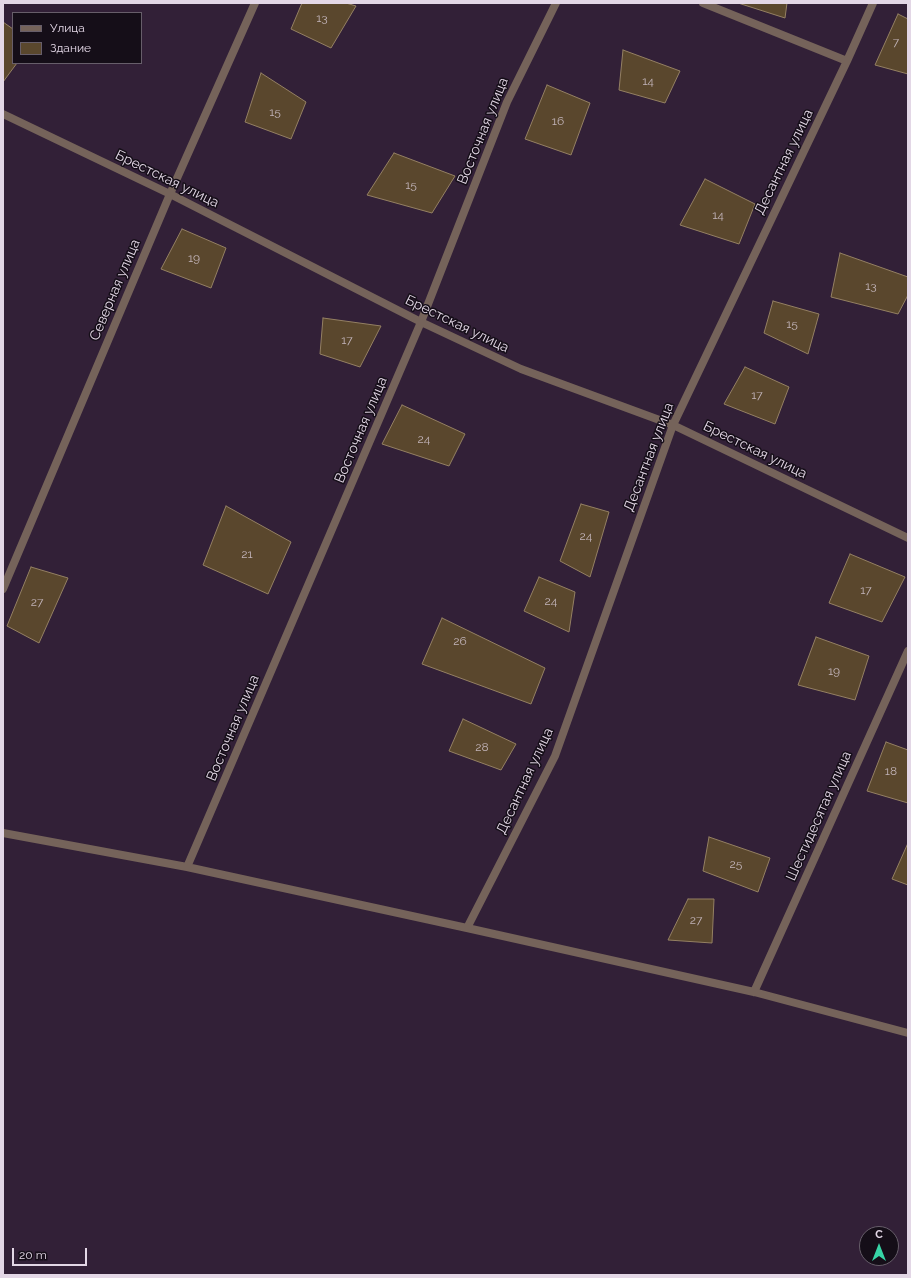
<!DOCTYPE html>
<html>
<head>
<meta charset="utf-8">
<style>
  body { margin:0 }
  #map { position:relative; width:911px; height:1278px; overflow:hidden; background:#322037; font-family:Raleway,sans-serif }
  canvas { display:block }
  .frame { position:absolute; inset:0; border:4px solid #e3d7e6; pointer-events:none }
  .legend { position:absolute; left:12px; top:12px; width:130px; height:52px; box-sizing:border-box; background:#150e18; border:1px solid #675e6a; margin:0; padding:5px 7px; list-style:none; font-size:12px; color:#e3d7e6 }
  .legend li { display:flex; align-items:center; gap:8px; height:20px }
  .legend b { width:20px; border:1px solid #675e6a }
  .north { position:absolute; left:859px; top:1226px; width:40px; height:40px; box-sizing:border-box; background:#150e18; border:1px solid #675e6a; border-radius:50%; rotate:0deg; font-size:11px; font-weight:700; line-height:16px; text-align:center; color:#e3d7e6 }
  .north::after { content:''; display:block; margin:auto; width:14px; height:18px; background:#37d4a6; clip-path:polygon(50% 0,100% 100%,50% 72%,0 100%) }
  .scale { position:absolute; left:12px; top:1248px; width:75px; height:18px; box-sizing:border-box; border:2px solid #e3d7e6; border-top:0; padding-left:5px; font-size:12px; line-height:14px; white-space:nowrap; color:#e3d7e6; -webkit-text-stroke:3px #150e18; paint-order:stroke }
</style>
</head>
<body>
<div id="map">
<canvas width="911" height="1278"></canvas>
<div class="frame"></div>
<ul class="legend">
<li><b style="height:5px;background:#75635a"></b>Улица</li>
<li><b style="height:11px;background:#5a472d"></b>Здание</li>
</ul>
<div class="north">С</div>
<div class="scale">20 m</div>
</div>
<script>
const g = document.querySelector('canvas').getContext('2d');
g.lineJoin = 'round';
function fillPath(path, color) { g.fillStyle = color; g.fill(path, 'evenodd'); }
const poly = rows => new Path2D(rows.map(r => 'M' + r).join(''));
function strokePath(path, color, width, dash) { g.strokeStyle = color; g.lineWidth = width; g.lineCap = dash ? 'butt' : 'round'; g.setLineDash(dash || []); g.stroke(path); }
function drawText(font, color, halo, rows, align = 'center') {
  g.font = font + ' Raleway,sans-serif'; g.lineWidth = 3; g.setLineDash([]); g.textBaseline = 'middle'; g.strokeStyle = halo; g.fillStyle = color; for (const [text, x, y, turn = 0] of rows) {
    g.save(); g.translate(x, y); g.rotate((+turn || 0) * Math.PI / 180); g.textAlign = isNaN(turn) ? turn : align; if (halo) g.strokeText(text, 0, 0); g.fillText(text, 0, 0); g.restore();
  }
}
const building = poly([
  [302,3,346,3,356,6,331,48,291,29,302,3],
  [738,3,787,3,785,18,738,3],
  [898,14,908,19,908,74,875,65,898,14],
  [3,22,13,29,13,63,17,63,3,82,3,22],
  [623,50,680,71,665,103,619,90,623,50],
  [261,73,306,102,291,139,245,122,261,73],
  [547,85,590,103,571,155,525,139,547,85],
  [394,153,455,176,432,213,367,195,394,153],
  [705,179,755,204,739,244,680,225,705,179],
  [182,229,226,248,211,288,161,269,182,229],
  [840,253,908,277,908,295,898,314,831,297,840,253],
  [773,301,819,314,808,354,764,333,773,301],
  [323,318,381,326,360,367,320,354,323,318],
  [745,367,789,387,775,424,724,404,745,367],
  [402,405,465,434,449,466,382,444,402,405],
  [581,504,609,512,590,577,560,561,581,504],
  [226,506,291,542,268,594,203,565,226,506],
  [850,554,905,577,882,622,829,603,850,554],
  [31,567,68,578,39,643,7,626,31,567],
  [539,577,575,592,569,632,524,611,539,577],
  [442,618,545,668,531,704,422,664,442,618],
  [816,637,869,656,855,700,798,685,816,637],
  [463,719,516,744,501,770,449,751,463,719],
  [886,742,908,750,908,803,867,791,886,742],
  [709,837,770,858,758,892,703,871,709,837],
  [908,843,908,885,892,879,908,843],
  [688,899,714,899,712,943,668,940,688,899]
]);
fillPath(building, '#5a472d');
strokePath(building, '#948063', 1);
strokePath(poly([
  [703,3,847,61],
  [3,114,170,194,421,322,521,369,673,425,908,538],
  [3,589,170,194,255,3],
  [3,833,187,867,467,928,754,992,908,1033],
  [187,867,421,322,507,102,556,3],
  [467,928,555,756,673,425,847,61,873,3],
  [754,992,908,651]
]), '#75635a', 8);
drawText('12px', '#c1b3b8', null, [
  ["13",322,18],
  ["7",896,42],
  ["14",648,81],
  ["15",275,112],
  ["16",558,121],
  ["15",411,185],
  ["14",718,215],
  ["19",194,258],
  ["13",871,286],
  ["15",792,324],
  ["17",347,340],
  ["17",757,395],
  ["24",424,439],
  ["24",586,536],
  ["21",247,554],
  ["17",866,590],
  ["24",551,601],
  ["27",37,602],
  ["26",460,641],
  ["19",834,671],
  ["28",482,747],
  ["18",891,771],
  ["25",736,864],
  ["27",696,920]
]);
drawText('14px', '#e3d7e6', '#150e18', [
  ["Восточная улица",483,131,-68],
  ["Десантная улица",784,162,-64],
  ["Брестская улица",167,179,26],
  ["Северная улица",115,290,-67],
  ["Брестская улица",457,324,26],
  ["Восточная улица",361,430,-67],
  ["Брестская улица",755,450,26],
  ["Десантная улица",649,457,-69],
  ["Восточная улица",233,728,-67],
  ["Десантная улица",525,781,-65],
  ["Шестидесятая улица",819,816,-66]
]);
</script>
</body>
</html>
